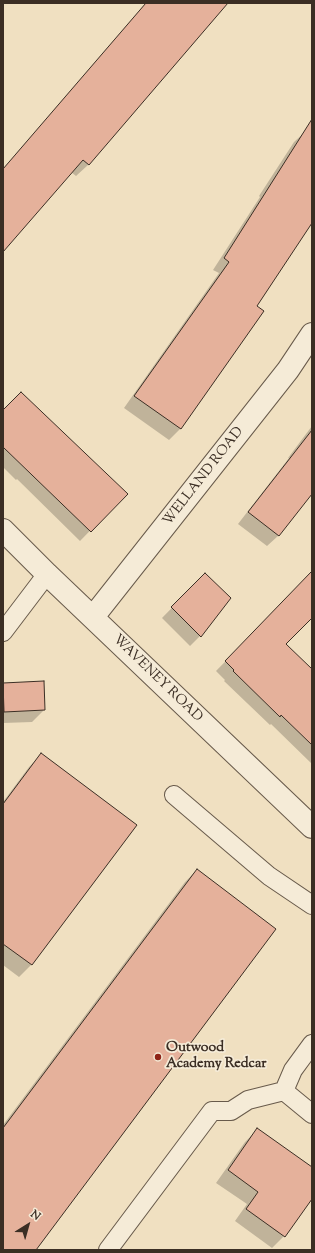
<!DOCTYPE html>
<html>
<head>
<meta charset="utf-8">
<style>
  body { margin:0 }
  #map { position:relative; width:315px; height:1253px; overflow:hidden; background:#f0e0c1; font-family:"Sorts Mill Goudy",serif }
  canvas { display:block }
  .frame { position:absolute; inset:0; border:4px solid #3b2e24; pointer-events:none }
  .north { position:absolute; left:8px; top:1205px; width:40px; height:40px; -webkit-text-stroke:3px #f5ebd7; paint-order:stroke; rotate:37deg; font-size:11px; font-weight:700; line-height:16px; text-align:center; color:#3b2e24 }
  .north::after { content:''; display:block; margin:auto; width:14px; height:18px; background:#3b2e24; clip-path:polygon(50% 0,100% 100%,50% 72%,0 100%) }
</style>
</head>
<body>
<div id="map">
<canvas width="315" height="1253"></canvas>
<div class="frame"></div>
<div class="north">N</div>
</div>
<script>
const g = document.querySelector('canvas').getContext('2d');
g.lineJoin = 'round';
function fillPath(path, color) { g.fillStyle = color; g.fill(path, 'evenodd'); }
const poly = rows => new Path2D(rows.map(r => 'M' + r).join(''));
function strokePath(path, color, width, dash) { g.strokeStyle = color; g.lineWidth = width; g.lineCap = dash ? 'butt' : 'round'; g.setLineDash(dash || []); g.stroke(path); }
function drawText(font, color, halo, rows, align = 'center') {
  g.font = font + ' "Sorts Mill Goudy",serif'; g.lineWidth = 3.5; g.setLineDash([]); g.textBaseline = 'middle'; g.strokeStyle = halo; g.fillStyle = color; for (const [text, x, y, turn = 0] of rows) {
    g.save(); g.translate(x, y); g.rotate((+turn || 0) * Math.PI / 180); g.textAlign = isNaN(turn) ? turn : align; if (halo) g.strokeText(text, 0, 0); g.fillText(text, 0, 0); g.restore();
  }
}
fillPath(poly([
  [146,3,227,3,88,165,76,176,71,172,3,251,3,169],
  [306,131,312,135,312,221,256,307,263,311,180,429,169,440,124,408,219,273,213,270,260,197,259,196,294,142],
  [3,412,126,494,80,541,17,479,16,480,3,467],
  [312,426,312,492,278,536,267,546,238,524,289,458,288,458],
  [205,574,229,598,200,636,190,646,162,618],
  [306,579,312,585,312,617,285,644,312,671,312,764,271,724,270,725,224,681,225,680,216,671],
  [3,684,44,710,32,722,3,723],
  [41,755,135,825,31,965,19,977,3,965,3,802,29,767],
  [197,870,34,1250,3,1250,3,1125,185,882],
  [257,1130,312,1168,312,1197,284,1236,272,1248,235,1221,247,1204,216,1183,245,1142]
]), '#0003');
const building = poly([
  [146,3,228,3,89,165,83,160,3,252,3,169,146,3],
  [312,119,312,223,257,306,264,311,181,429,134,396,229,262,224,258,312,119],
  [21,392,128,494,91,532,3,447,3,410,21,392],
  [312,430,312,494,279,536,248,512,312,430],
  [312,571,312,618,286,644,312,669,312,745,281,715,280,717,233,671,234,670,225,661,312,571],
  [205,573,231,598,201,637,171,607,205,573],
  [44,681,45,710,4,712,3,683,44,681],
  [41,753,137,825,32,965,3,944,3,804,41,753],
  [197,869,276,929,36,1250,3,1250,3,1128,197,869],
  [257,1128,312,1167,312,1199,285,1237,246,1209,258,1192,228,1170,257,1128]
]);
fillPath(building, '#e5b19b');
strokePath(building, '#3b2e24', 1);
const service = poly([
  [3,632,47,574],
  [174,795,269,876,312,905],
  [312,1044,293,1070,284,1091,312,1114],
  [108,1250,212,1111,231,1111,248,1100,284,1091]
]);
const minor = poly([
  [3,530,47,574,312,827],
  [93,617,288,370,312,334]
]);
strokePath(service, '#685a4b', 20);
strokePath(minor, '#685a4b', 24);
strokePath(service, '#f5ebd7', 18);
strokePath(minor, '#f5ebd7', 22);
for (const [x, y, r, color] of [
  [158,1057,4,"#8f2418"]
]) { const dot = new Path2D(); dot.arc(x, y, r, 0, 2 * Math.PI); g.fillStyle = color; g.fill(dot); strokePath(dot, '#f5ebd7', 1.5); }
drawText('14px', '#3b2e24', '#f5ebd7', [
  ["WELLAND ROAD",204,477,-52],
  ["WAVENEY ROAD",157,679,44]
]);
drawText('bold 14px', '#3b2e24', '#f5ebd7', [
  ["Outwood",166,1049],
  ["Academy Redcar",166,1065]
], 'left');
</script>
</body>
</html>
